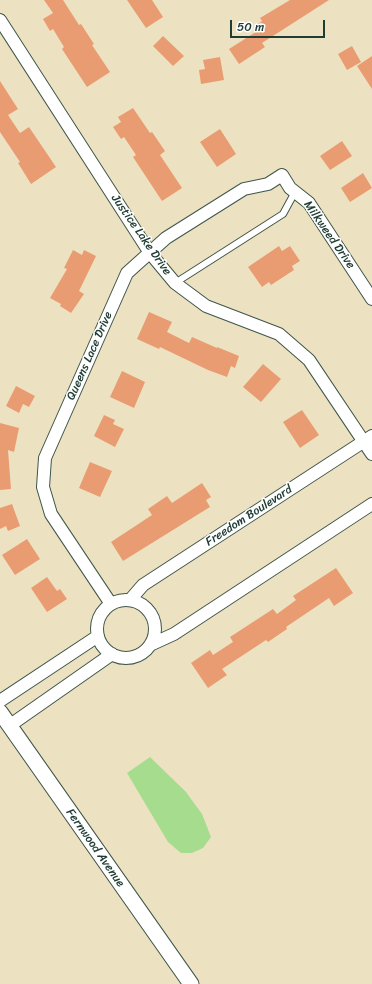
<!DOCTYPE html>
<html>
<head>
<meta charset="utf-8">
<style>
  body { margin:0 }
  #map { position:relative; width:372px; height:984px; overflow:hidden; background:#ece2c1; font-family:Sriracha,sans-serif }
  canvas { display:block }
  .scale { position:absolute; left:230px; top:20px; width:95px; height:18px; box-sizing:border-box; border:2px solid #1f3d34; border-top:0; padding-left:5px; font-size:12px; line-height:14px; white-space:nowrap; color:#1f3d34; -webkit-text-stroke:3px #fff; paint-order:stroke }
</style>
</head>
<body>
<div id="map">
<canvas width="372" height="984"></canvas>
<div class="scale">50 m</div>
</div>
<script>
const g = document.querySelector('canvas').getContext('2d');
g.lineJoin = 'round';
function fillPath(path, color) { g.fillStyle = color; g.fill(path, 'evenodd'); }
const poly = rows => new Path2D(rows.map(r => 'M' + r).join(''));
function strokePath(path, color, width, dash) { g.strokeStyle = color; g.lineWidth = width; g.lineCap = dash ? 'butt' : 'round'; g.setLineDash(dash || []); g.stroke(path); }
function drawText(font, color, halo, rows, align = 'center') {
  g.font = font + ' Sriracha,sans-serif'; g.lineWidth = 3; g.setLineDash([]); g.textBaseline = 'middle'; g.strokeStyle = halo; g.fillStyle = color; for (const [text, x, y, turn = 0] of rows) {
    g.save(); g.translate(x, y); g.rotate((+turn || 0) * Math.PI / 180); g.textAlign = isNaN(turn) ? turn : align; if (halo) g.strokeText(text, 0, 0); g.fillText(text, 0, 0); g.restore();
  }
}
fillPath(poly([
  [150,757,186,792,202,814,211,837,203,848,192,853,181,853,168,842,127,773]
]), '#a6dc8d');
fillPath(poly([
  [44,0,63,0,79,25,81,24,94,44,92,45,110,72,87,87,62,49,64,47,53,29,50,31,43,19,53,13],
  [127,0,152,0,163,17,146,28],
  [290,0,329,0,262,43,265,47,239,64,229,49,259,30,256,25,262,21,260,18],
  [163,36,184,56,173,66,153,46],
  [352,46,361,62,347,70,338,54],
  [372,56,372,89,357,66],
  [220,57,224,80,201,84,199,70,205,69,203,60],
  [0,81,18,109,8,115,20,133,29,127,56,167,31,184,18,163,20,162,0,132],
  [133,108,150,133,152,132,165,151,160,155,182,188,162,201,133,157,136,155,124,137,121,139,113,127,121,122,118,117],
  [220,129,236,154,217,167,200,142],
  [342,141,352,156,330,170,320,156],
  [363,173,372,188,350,202,341,188],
  [279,246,282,251,290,246,300,261,292,266,294,270,271,285,269,282,262,287,248,267],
  [73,250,82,255,84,250,96,256,79,291,84,294,71,313,60,306,61,304,50,298,67,269,64,268],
  [149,312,172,322,167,332,189,343,192,337,217,348,217,347,239,356,235,368,231,366,227,377,208,370,160,347,159,349,137,339],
  [263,364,281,379,261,402,243,387],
  [122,371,145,382,134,408,110,397],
  [16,386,35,396,29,407,23,404,19,413,6,406],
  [302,410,319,435,300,448,283,422],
  [104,415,115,420,113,424,124,429,115,447,94,436],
  [0,423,19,428,14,452,8,450,11,489,0,490],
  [90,462,112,471,100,497,79,488],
  [202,483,211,497,206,500,210,507,123,561,111,542,152,515,148,509,167,496,172,503],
  [12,504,20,526,8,531,6,526,0,529,0,508],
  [27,539,40,559,15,575,2,555],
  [336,568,353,593,334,606,329,598,286,627,287,629,268,642,266,640,222,669,227,675,208,688,191,663,210,650,213,655,233,642,230,637,273,609,277,614,296,600,293,596],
  [47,577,57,591,60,589,67,599,47,612,31,588]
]), '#e99c71');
const service = poly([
  [175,283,283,214,295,192]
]);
const minor = poly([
  [0,20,150,253,175,283,206,306,279,334,309,360,372,454],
  [130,600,143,585,372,436],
  '97 629a29 29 0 1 1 58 0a29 29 0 1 1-58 0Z',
  [111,604,51,514,43,487,45,458,127,273,166,238,244,189,268,184,282,175,290,188,309,203,372,299],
  [150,645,174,634,372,504],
  [0,701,98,636],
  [9,726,112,654]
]);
const tertiary = poly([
  [0,712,191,984]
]);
strokePath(service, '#3e5649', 8);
strokePath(minor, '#3e5649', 14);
strokePath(tertiary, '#3e5649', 17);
strokePath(service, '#fff', 6);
strokePath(minor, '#fff', 12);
strokePath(tertiary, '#fff', 15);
drawText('12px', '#1f3d34', '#fff', [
  ["Justice Lake Drive",141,235,55],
  ["Milkweed Drive",329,235,55],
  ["Queens Lace Drive",90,356,-66],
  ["Freedom Boulevard",249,516,-33],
  ["Fernwood Avenue",95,848,55]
]);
</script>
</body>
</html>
